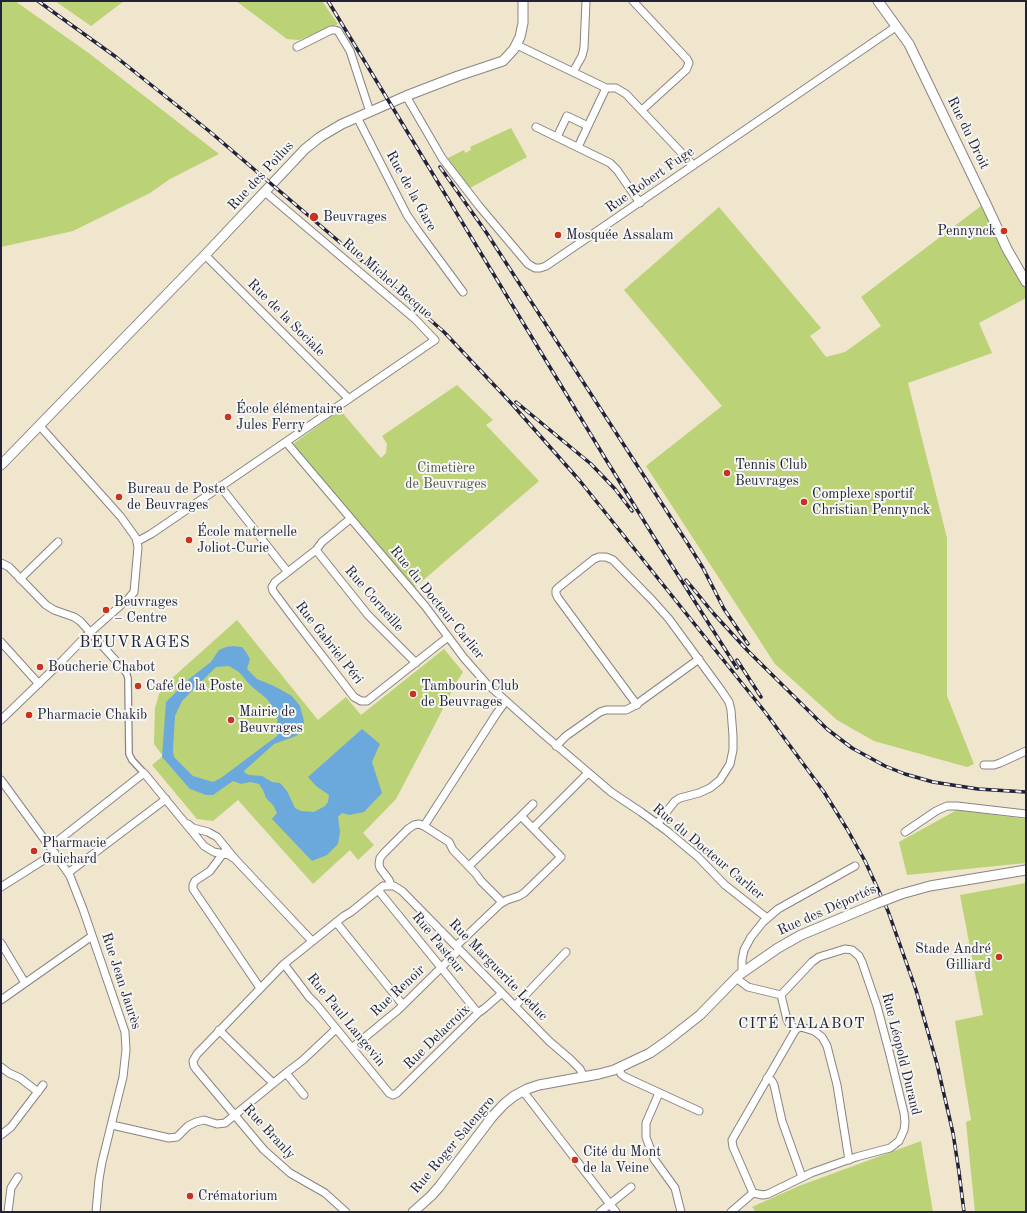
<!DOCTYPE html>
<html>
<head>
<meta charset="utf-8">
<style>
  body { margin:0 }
  #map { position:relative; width:1027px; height:1213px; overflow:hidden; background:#f0e5cd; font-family:"Old Standard TT",serif }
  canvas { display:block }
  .frame { position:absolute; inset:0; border:2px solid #22223b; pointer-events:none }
</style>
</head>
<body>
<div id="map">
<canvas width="1027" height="1213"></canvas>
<div class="frame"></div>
</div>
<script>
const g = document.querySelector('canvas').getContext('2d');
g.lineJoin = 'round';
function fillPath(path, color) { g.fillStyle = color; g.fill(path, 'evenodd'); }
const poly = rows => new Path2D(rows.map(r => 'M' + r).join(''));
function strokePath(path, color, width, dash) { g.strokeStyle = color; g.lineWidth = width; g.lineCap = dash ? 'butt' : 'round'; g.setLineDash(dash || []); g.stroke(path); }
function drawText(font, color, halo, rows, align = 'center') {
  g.font = font + ' "Old Standard TT",serif'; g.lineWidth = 4; g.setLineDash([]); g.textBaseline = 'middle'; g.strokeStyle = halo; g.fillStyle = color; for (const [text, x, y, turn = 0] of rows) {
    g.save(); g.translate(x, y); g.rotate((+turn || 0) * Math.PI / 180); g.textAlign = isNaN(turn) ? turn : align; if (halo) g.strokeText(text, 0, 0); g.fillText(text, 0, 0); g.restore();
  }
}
fillPath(poly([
  [1,1,15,1,90,54,219,154,170,179,150,193,73,231,1,247],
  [55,1,124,1,91,26],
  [236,1,322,1,338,24,299,40,287,39],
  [511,128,527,157,470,188,448,158,464,150,465,153,471,150,470,147],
  [981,206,1026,290,1026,298,979,323,992,353,908,383,947,538,947,696,974,764,967,767,874,741,837,720,775,664,646,466,722,406,624,290,719,207,821,328,810,336,826,357,845,352,881,326,861,297],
  [457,385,493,420,486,425,539,481,414,588,293,444,340,410,381,458,386,453,387,444,382,436],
  [237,620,318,720,346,697,361,715,444,649,463,672,456,683,428,738,396,799,363,833,374,845,358,860,350,850,313,884,238,800,213,821,197,819,152,765,163,756,154,744,155,708,159,694,170,680],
  [957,810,1026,819,1026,863,907,875,899,842],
  [1026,883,1026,1212,975,1212,966,1122,971,1120,955,1021,983,1015,960,895],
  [921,1141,933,1212,756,1212,752,1207,799,1186]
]), '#bbd276');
fillPath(poly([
  [233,646,242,647,246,652,250,659,247,669,257,679,274,686,292,696,300,706,304,721,303,730,296,736,274,744,244,771,245,773,249,775,262,776,272,782,280,783,287,791,295,808,301,811,314,812,325,806,328,802,329,795,316,786,308,777,362,729,380,744,372,762,382,793,364,812,349,815,342,813,338,817,340,832,338,844,327,855,312,861,272,819,277,813,273,805,266,798,263,790,259,784,250,782,241,784,233,781,213,795,206,795,190,789,162,757,166,702,189,679,211,662,219,650,226,647],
  [229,666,239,672,250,685,267,699,277,713,278,734,277,736,221,778,213,782,193,776,174,757,173,751,175,716,182,701,216,667]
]), '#6ba9dd');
const pedestrian = poly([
  [126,672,128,678,129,754,132,760,144,773]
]);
const minor = poly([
  [633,1,687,59,689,63,686,70,642,110],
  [517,45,606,88,616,88,626,94,693,165],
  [297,47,331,30,335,30,338,31,350,51,370,112],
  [573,72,582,56,584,48,586,1],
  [406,96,442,158,452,171,479,206,528,264,535,268,540,268,546,266,590,236,897,26],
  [357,117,407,215,418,231,463,292],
  [536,127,610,163,617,170,640,203],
  [557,137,567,116,588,126],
  [578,147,606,88],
  [205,255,349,399],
  [286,442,425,606,464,658,486,683,542,733,611,792,641,812,667,831,698,857,725,885,767,918],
  [220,486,287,571],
  [350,519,322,542,316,550,275,582,272,587,273,591,297,623,354,697,361,701,367,701,448,637],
  [138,541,151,534,435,340,415,319,265,192],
  [316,550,368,615,416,663],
  [1,563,9,567,46,605,54,610,74,617,80,621,126,672],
  [20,579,58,542],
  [1,642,39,684],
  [637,705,558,598,556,594,556,590,559,587,594,559,599,557,606,557,613,560,652,600,669,619,721,690,729,702,731,710,733,736,733,750,730,764,720,780,710,788,699,793,680,798,675,801,657,824],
  [1,720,62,661,85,637,129,598,134,592,138,547,136,538,121,517,39,425],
  [556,746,566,736,600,712,606,710,626,710,634,706,699,659],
  [984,765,994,765,1000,763,1026,751],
  [1,780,50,847,70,876,83,909,125,1032,126,1050,123,1077,102,1162,99,1179,96,1212],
  [521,816,533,804],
  [188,824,193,828,208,832,217,837,235,859,312,941],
  [424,826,497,713,506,701],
  [533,828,588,773],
  [905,832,936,811,947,806,957,806,1026,814],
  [50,847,144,773,204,846,214,852,229,855,235,859],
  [225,851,210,871,195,881,193,885,193,889,260,988],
  [68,873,166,799],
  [391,885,389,880,380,868,379,864,380,858,384,853,408,829,414,825,419,824,424,826,449,842,453,850,476,874,481,881,502,902],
  [1,887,55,853],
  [378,890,478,1013],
  [336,922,403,1005],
  [1,943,25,983],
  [456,946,500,904,507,900,519,896,524,893,561,857,521,816,469,866],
  [284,964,309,997,316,1004,389,1093,393,1095,397,1093,478,1013,485,1008,502,993],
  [742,972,742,960,744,950,751,937,763,922,778,909,855,866],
  [736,978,748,987,781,995,787,1020,790,1025,796,1029,732,1140,733,1147,753,1193],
  [1,1000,92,936],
  [515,1006,566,952],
  [796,1029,801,1027,814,1031,822,1037,827,1046,837,1085,849,1160],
  [219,1030,273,1083],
  [352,1048,398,1010,459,950],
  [1,1067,9,1073,20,1078,38,1092],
  [619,1068,621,1074,625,1077,699,1111],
  [767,1078,772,1081,774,1085,782,1121,802,1177],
  [523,1091,616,1212],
  [659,1093,646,1123,646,1137,654,1159,675,1188,681,1212],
  [304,1095,286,1073,303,1060,336,1029],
  [112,1125,169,1138,177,1137,188,1126,196,1122,204,1120,217,1124,225,1123,286,1073],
  [1,1135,11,1127,43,1085],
  [8,1212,11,1188,18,1177],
  [346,1212,325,1193,290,1173,264,1150,196,1069,194,1066,193,1061,197,1054,284,964,344,916,351,912,383,886,394,886,402,891,549,1041,570,1059,580,1069,584,1077],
  [600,1212,631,1187],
  [731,1212,753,1193,763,1195,768,1194,811,1173,856,1157,890,1148,899,1141,904,1130,905,1122,904,1113,890,1055,877,1006,862,962,859,956,852,950,845,949,819,957,812,962,781,995]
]);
const tertiary = poly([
  [878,1,909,44,987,206,1007,249,1026,282],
  [1,465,205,255,305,149,320,137,342,124,406,96,458,76,503,61,514,49,520,37,523,23,523,1],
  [901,894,930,886,1026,870],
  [413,1212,431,1196,439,1187,492,1117,504,1104,514,1096,527,1089,539,1085,599,1074,614,1070,650,1053,667,1041,700,1015,739,975,778,948,801,935,875,904]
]);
strokePath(pedestrian, '#898484', 8);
strokePath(minor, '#898484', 9);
strokePath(tertiary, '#898484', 11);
strokePath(pedestrian, '#fff', 5.5);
strokePath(minor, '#fff', 7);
strokePath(tertiary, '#fff', 9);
const rail = poly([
  [38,1,116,57,209,131,396,290,444,332,511,403,580,481,765,712,824,792,847,829,865,861,888,911,916,990,937,1064,953,1133,959,1172,964,1212],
  [328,1,605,458,657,542,737,668],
  [440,167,486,232,688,544,703,568,724,609,748,644],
  [516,402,591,464,615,489,632,511],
  [686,580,714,614,747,650,827,729,852,748,885,766,905,774,933,782,978,789,1026,792],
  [737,660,761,697]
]);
strokePath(rail, '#22223b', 3.5);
strokePath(rail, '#f6f6f2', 2, [6]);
const tertiaryBridge = poly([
  [875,904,901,894]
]);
strokePath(tertiaryBridge, '#898484', 11, []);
strokePath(tertiaryBridge, '#fff', 9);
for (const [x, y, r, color] of [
  [314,217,5,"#c8321e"],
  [1004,231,4,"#c8321e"],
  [558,235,4,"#c8321e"],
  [228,417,4,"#c8321e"],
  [727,473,4,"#c8321e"],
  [119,497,4,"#c8321e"],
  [804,502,4,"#c8321e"],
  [189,540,4,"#c8321e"],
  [106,610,4,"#c8321e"],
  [40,667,4,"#c8321e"],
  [138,686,4,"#c8321e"],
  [413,694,4,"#c8321e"],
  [29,715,4,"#c8321e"],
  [231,720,4,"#c8321e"],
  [34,851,4,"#c8321e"],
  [999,957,4,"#c8321e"],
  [575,1160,4,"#c8321e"],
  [190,1196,4,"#c8321e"]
]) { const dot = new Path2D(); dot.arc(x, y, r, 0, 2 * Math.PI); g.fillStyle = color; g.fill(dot); strokePath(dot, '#f6f6f2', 1.5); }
drawText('14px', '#22223b', '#f6f6f2', [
  ["Rue du Droit",968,133,64],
  ["Rue des Poilus",261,176,-47],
  ["Rue Robert Fuge",650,180,-35],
  ["Rue de la Gare",411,191,61],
  ["Rue Michel Becque",387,279,41],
  ["Rue de la Sociale",286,318,45],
  ["Rue Corneille",374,599,49],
  ["Rue du Docteur Carlier",437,603,51],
  ["Rue Gabriel Péri",329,643,52],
  ["Rue du Docteur Carlier",708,852,40],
  ["Rue des Déportés",827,910,-24],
  ["Rue Pasteur",438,943,51],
  ["Rue Marguerite Leduc",498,970,46],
  ["Rue Jean Jaurès",121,981,72],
  ["Rue Renoir",398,991,-43],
  ["Rue Paul Langevin",346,1020,51],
  ["Rue Delacroix",437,1037,-44],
  ["Rue Léopold Durand",901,1054,76],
  ["Rue Branly",269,1132,47],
  ["Rue Roger Salengro",453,1145,-50]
]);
drawText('14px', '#22223b', '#f6f6f2', [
  ["Beuvrages",323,217],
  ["Pennynck",996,231,"right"],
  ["Mosquée Assalam",566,235],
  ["École élémentaire",236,409],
  ["Jules Ferry",236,425],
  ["Tennis Club",735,465],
  ["Beuvrages",735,481],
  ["Bureau de Poste",127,489],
  ["de Beuvrages",127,505],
  ["Complexe sportif",812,494],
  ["Christian Pennynck",812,510],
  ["École maternelle",197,532],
  ["Joliot-Curie",197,548],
  ["Beuvrages",114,602],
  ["– Centre",114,618],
  ["Boucherie Chabot",48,667],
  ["Café de la Poste",146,686],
  ["Tambourin Club",421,686],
  ["de Beuvrages",421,702],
  ["Mairie de",239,712],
  ["Beuvrages",239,728],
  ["Pharmacie Chakib",37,715],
  ["Pharmacie",42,843],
  ["Guichard",42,859],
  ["Stade André",991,949,"right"],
  ["Gilliard",991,965,"right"],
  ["Cité du Mont",583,1152],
  ["de la Veine",583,1168],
  ["Crématorium",198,1196]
], 'left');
drawText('14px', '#50574d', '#f6f6f2', [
  ["Cimetière",446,468],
  ["de Beuvrages",446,484]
]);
g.letterSpacing = '1px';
drawText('15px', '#22223b', '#f6f6f2', [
  ["CITÉ TALABOT",802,1024]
]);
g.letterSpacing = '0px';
g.letterSpacing = '1px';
drawText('16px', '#22223b', '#f6f6f2', [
  ["BEUVRAGES",135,643]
]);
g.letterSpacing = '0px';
</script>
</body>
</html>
